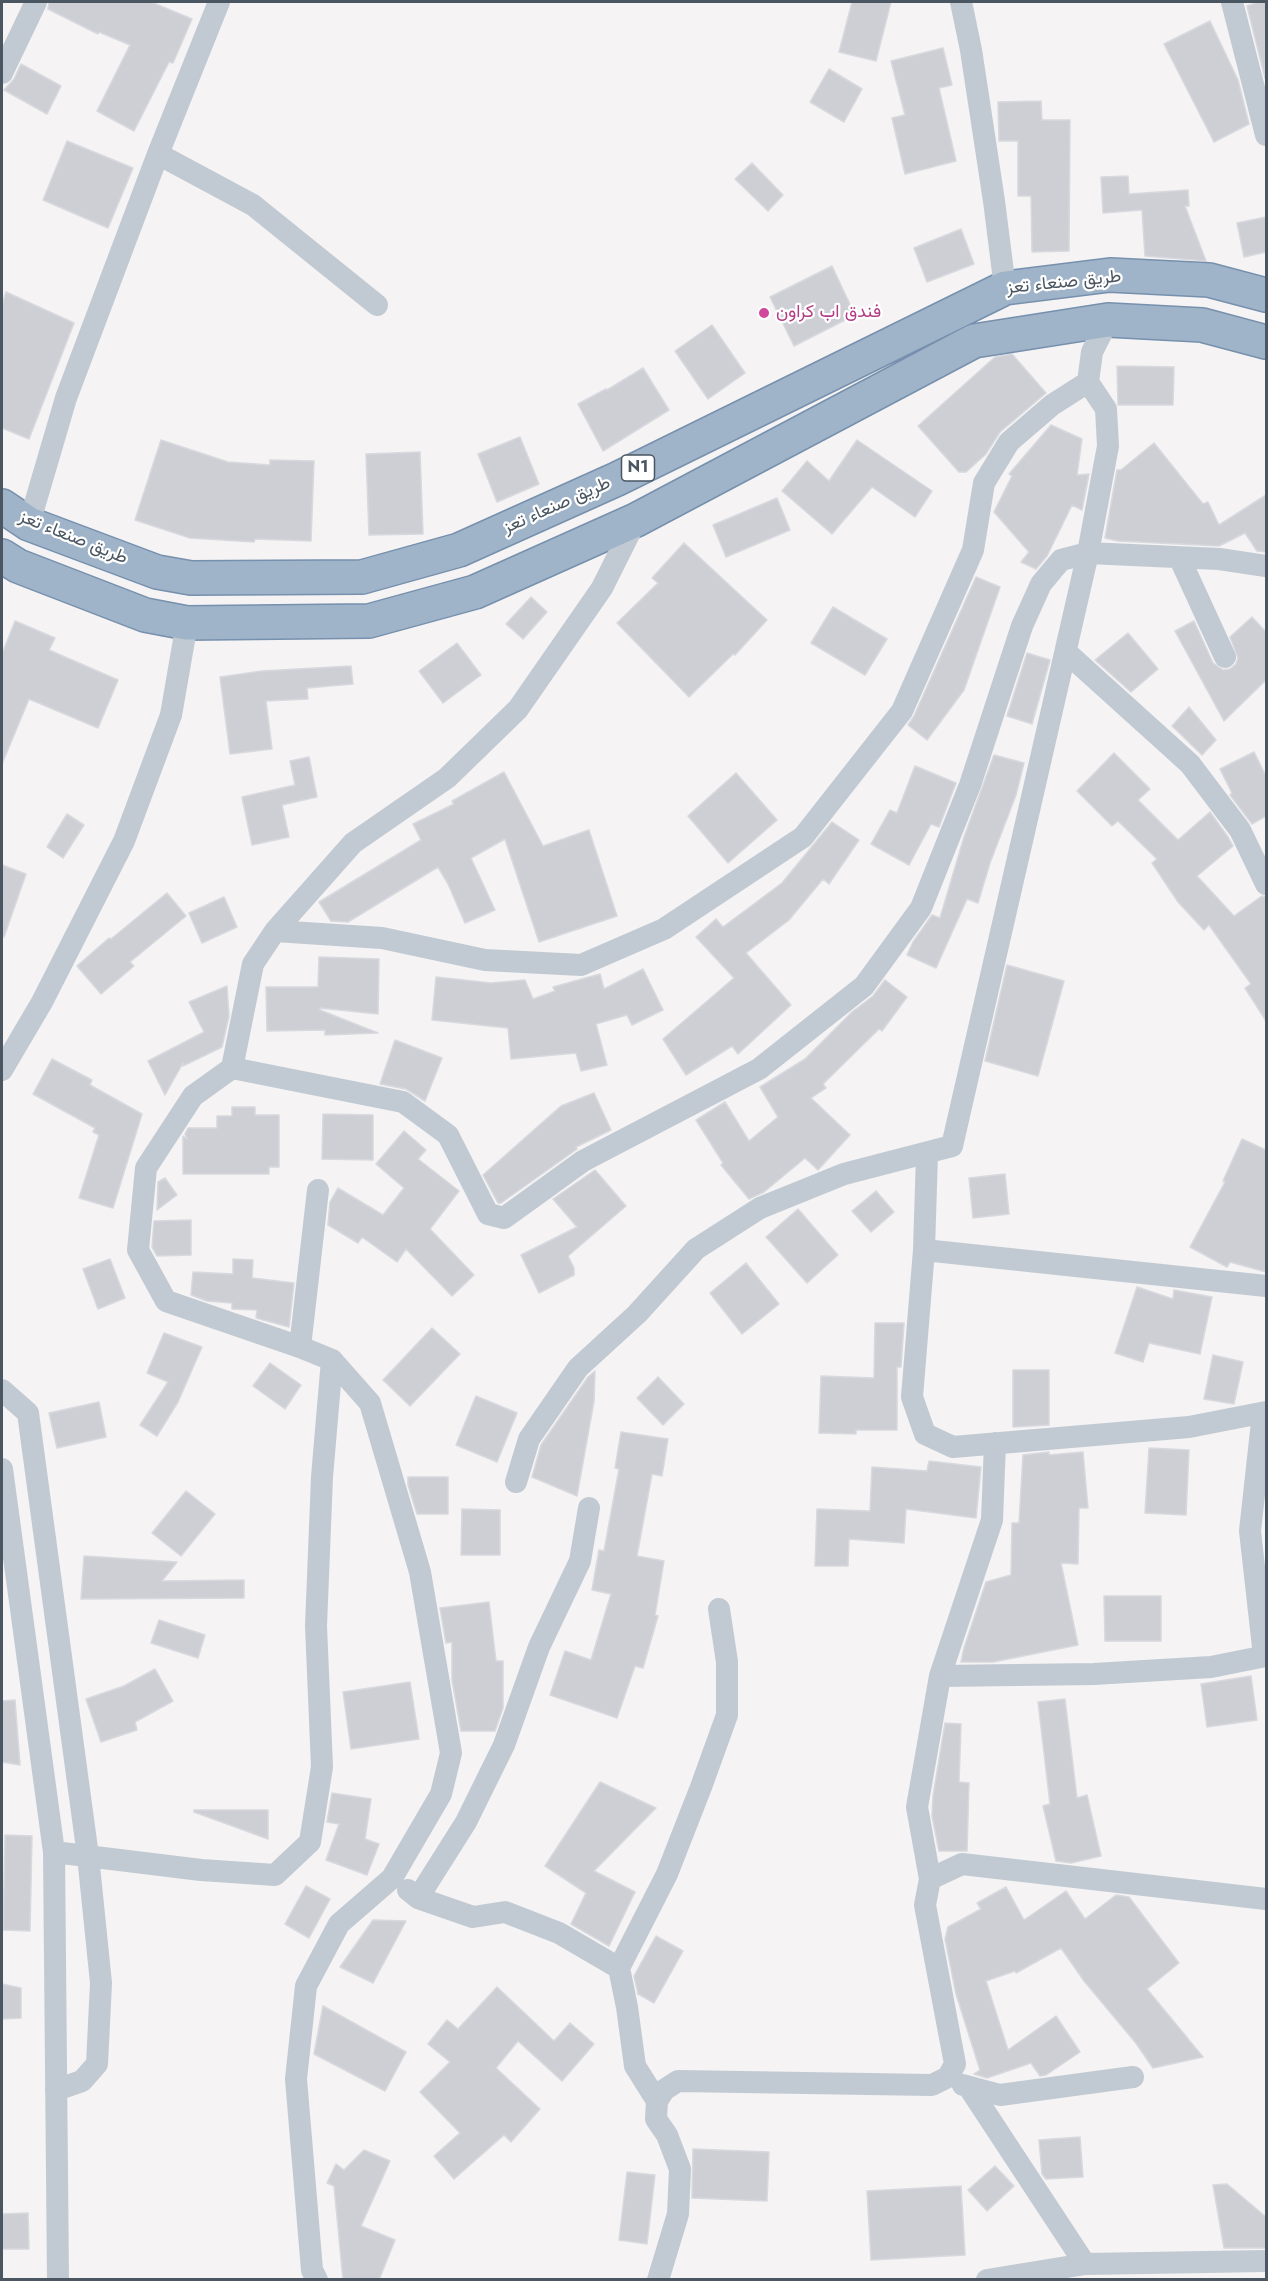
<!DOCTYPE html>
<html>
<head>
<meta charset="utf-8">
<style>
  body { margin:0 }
  #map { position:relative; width:1268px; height:2281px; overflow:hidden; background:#f5f3f3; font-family:Jost,sans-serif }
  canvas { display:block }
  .frame { position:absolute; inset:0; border:3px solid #4a5661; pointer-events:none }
</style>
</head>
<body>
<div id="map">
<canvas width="1268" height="2281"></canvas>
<div class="frame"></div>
</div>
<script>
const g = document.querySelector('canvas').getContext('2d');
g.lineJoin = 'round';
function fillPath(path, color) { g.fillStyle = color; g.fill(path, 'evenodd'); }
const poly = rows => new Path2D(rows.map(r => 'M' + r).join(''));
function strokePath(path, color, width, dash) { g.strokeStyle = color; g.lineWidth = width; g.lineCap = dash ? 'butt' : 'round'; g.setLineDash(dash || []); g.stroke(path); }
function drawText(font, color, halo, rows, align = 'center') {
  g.font = font + ' Jost,Vazirmatn,sans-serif'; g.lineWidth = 4.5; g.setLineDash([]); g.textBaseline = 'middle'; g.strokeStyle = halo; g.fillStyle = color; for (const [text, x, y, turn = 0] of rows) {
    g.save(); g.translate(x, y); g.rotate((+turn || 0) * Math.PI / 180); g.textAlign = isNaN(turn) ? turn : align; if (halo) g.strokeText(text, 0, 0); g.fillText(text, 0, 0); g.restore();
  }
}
const building = poly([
  [49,2,151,2,192,19,173,63,169,62,134,131,97,111,130,45,99,32,98,34,48,9,49,2],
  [852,2,891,2,876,61,839,52,852,2],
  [1259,2,1266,2,1265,78,1247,6,1259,2],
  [1210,21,1238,80,1249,124,1214,142,1164,44,1210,21],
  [943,48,952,85,939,88,956,161,905,174,892,118,905,115,891,61,943,48],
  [21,64,61,86,47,114,4,90,14,79,21,64],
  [829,69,862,89,844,122,810,102,829,69],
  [1041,101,1042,120,1070,120,1069,251,1032,252,1031,196,1018,196,1018,141,999,141,998,102,1041,101],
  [67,141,133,168,108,228,43,200,67,141],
  [752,163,783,195,768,211,735,179,752,163],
  [1128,176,1129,194,1188,190,1189,206,1185,206,1206,261,1145,256,1142,210,1103,213,1101,177,1128,176],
  [1266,217,1266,252,1244,257,1237,223,1266,217],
  [961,229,974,264,927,282,914,248,961,229],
  [832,266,855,315,794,346,770,297,832,266],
  [6,292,74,323,29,439,2,428,2,305,6,292],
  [712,325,745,373,708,399,675,351,712,325],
  [1012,354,1046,393,1000,432,986,454,966,472,959,472,918,426,995,357,1012,354],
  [1117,366,1174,367,1173,405,1118,405,1117,366],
  [643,368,669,410,603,451,578,404,606,389,607,390,643,368],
  [1051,425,1082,439,1077,475,1089,474,1082,510,1072,505,1047,556,1036,569,1021,562,1029,552,994,512,1012,476,1009,474,1051,425],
  [520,437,539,484,497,502,478,454,520,437],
  [161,440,228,462,270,465,270,460,314,461,311,541,255,539,254,542,190,538,135,520,161,440],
  [857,440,932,491,915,517,872,487,832,534,782,491,807,461,829,481,857,440],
  [1154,443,1203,504,1208,502,1219,525,1266,495,1266,552,1257,551,1245,533,1219,546,1118,541,1105,538,1117,470,1121,470,1154,443],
  [420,452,423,534,369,535,366,454,420,452],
  [777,498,790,530,726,557,713,525,777,498],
  [684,543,767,620,735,655,733,654,689,697,617,623,658,583,652,578,684,543],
  [976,577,1000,587,964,690,927,740,908,725,914,716,976,577],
  [531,597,547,612,523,639,506,624,531,597],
  [833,607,887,639,865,675,811,643,833,607],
  [1252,617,1266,632,1266,680,1224,721,1175,631,1194,621,1213,663,1223,670,1230,669,1236,664,1238,658,1230,637,1252,617],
  [15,621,55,638,49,650,118,680,98,728,29,699,2,764,2,654,15,621],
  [1128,633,1158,669,1131,692,1095,660,1128,633],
  [457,643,481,675,443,703,419,671,457,643],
  [1027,653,1050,660,1032,724,1007,716,1027,653],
  [351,666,353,684,307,688,308,699,266,701,272,749,230,754,220,677,262,671,351,666],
  [1189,707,1216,740,1202,755,1172,726,1189,707],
  [1254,752,1266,776,1266,816,1252,824,1230,795,1232,793,1220,769,1254,752],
  [1114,753,1150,789,1138,800,1178,840,1210,812,1228,837,1233,846,1197,876,1234,916,1262,896,1266,897,1266,1021,1245,988,1251,984,1209,925,1204,930,1178,902,1152,863,1157,859,1118,821,1112,826,1077,791,1114,753],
  [994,755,1024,763,1016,795,990,863,978,903,967,899,936,968,907,955,913,942,932,915,940,918,964,837,994,755],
  [309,757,317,797,282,805,289,837,252,845,242,797,295,785,290,761,309,757],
  [915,766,956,783,939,827,931,824,909,865,871,844,890,810,897,813,915,766],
  [504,772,543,846,589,830,617,916,539,942,505,839,471,858,495,910,465,923,448,884,438,867,348,922,331,921,319,902,421,840,413,824,454,804,452,801,504,772],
  [736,773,777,820,728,863,688,816,736,773],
  [67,814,84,825,63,858,47,847,67,814],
  [832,822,859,840,829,884,823,879,789,920,746,953,791,1005,738,1054,732,1046,686,1075,663,1039,734,978,696,937,716,919,723,927,782,883,832,822],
  [2,865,26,874,4,937,2,937,2,865],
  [167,893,186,916,130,962,134,966,101,994,77,966,109,938,111,939,167,893],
  [224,897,237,927,202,943,189,913,224,897],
  [319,957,379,959,378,1014,320,1008,320,1010,378,1033,325,1035,325,1030,267,1031,266,987,318,987,319,957],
  [1007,965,1064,981,1038,1076,985,1061,1007,965],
  [643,969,663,1010,632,1025,627,1015,596,1024,607,1065,581,1071,576,1053,511,1059,508,1028,432,1020,436,977,491,983,525,980,533,999,555,991,553,987,600,974,604,989,643,969],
  [885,980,907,997,882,1031,879,1029,823,1084,826,1088,811,1098,850,1135,818,1170,805,1158,764,1192,749,1199,721,1165,723,1163,696,1120,725,1102,749,1141,778,1117,760,1087,805,1059,852,1012,873,996,885,980],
  [227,986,229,1016,222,1047,183,1066,183,1063,165,1095,148,1061,204,1032,189,1002,227,986],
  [395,1040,442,1058,425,1101,406,1089,380,1084,395,1040],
  [52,1059,92,1080,90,1085,142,1114,113,1208,79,1198,99,1135,93,1132,95,1128,33,1094,52,1059],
  [594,1093,611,1130,576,1147,577,1149,501,1203,498,1203,483,1175,561,1106,594,1093],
  [232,1107,255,1107,255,1115,279,1115,279,1167,269,1167,269,1174,183,1174,183,1136,187,1139,185,1134,188,1128,217,1128,217,1116,232,1116,232,1107],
  [323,1114,373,1115,373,1160,322,1159,323,1114],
  [404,1131,426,1150,418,1159,459,1191,430,1229,474,1275,452,1296,406,1249,397,1262,362,1237,358,1243,328,1225,330,1202,338,1188,383,1215,404,1188,376,1164,404,1131],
  [1242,1139,1266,1150,1266,1272,1230,1262,1227,1267,1190,1247,1225,1182,1223,1181,1242,1139],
  [595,1170,626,1206,568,1256,574,1268,574,1275,539,1293,521,1255,577,1227,553,1199,595,1170],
  [1005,1174,1009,1214,973,1218,969,1178,1005,1174],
  [165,1178,177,1195,157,1210,158,1182,165,1178],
  [876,1191,894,1212,871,1232,852,1211,876,1191],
  [798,1209,838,1255,807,1283,766,1237,798,1209],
  [191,1220,191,1255,157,1256,152,1247,154,1221,191,1220],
  [110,1259,125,1298,98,1309,83,1269,110,1259],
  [233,1259,253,1260,252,1278,294,1283,289,1327,256,1318,257,1310,232,1309,232,1303,207,1301,191,1295,193,1272,233,1274,233,1259],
  [746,1263,779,1304,742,1334,710,1293,746,1263],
  [1137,1287,1173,1299,1174,1290,1212,1297,1200,1354,1149,1343,1143,1362,1115,1353,1137,1287],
  [875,1323,904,1323,901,1367,897,1367,897,1430,856,1430,856,1434,819,1433,821,1376,874,1378,875,1323],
  [432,1328,460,1354,410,1406,383,1380,432,1328],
  [164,1333,202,1347,178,1402,157,1436,140,1425,168,1382,147,1373,164,1333],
  [1213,1355,1243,1362,1234,1404,1204,1399,1213,1355],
  [270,1363,301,1385,285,1409,253,1386,270,1363],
  [1013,1370,1049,1370,1049,1425,1013,1427,1013,1370],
  [595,1371,594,1401,577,1496,532,1477,541,1445,588,1377,595,1371],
  [658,1377,684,1404,663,1425,637,1398,658,1377],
  [476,1396,517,1413,497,1462,456,1445,476,1396],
  [99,1402,106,1437,57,1448,49,1413,99,1402],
  [621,1432,668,1439,662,1476,652,1474,637,1556,664,1561,655,1615,658,1616,643,1668,635,1666,617,1718,550,1695,565,1651,591,1660,611,1594,592,1590,599,1550,604,1551,619,1469,615,1468,621,1432],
  [1149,1448,1189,1450,1186,1515,1145,1513,1149,1448],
  [1049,1452,1049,1455,1083,1452,1088,1508,1079,1508,1078,1564,1061,1563,1078,1645,993,1662,961,1662,964,1648,986,1582,1011,1575,1012,1523,1019,1523,1023,1455,1049,1452],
  [929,1461,981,1467,976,1518,906,1509,904,1543,849,1539,848,1566,815,1566,817,1509,870,1511,872,1467,927,1471,929,1461],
  [408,1477,448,1477,448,1514,417,1514,408,1485,408,1477],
  [186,1491,215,1514,181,1556,152,1533,186,1491],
  [462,1509,500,1510,500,1555,461,1555,462,1509],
  [84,1556,177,1562,162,1581,244,1580,244,1598,81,1599,84,1556],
  [1104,1596,1161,1596,1161,1641,1105,1641,1104,1596],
  [489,1602,496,1661,503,1661,503,1708,495,1731,461,1731,452,1680,452,1642,446,1643,440,1608,489,1602],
  [159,1620,205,1635,198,1658,151,1643,159,1620],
  [155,1669,173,1701,135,1722,137,1730,101,1742,86,1699,124,1686,155,1669],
  [1251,1676,1257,1720,1207,1727,1201,1684,1251,1676],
  [410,1682,419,1739,351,1749,343,1692,410,1682],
  [1065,1699,1077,1798,1087,1795,1101,1856,1071,1863,1056,1861,1043,1806,1050,1804,1038,1702,1065,1699],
  [15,1700,20,1765,2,1762,2,1701,15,1700],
  [945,1723,961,1724,959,1782,969,1783,967,1851,939,1851,932,1816,933,1796,945,1723],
  [600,1782,656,1808,594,1871,635,1892,609,1946,571,1924,586,1893,545,1866,600,1782],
  [332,1793,371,1799,365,1839,379,1844,367,1875,326,1860,339,1824,327,1822,332,1793],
  [194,1810,268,1810,268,1839,194,1812,194,1810],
  [5,1835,32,1836,30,1931,3,1930,5,1835],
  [306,1886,330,1899,309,1938,285,1924,306,1886],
  [1006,1887,1024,1920,1066,1891,1085,1919,1116,1895,1129,1897,1179,1963,1147,1989,1203,2057,1153,2068,1135,2042,1084,1981,1061,1948,1016,1973,1015,1971,986,1981,1008,2050,1056,2016,1080,2052,1046,2075,1040,2076,1031,2063,987,2078,974,2074,980,2070,956,1994,945,1939,948,1927,981,1909,977,1903,1006,1887],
  [373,1920,406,1921,373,1983,340,1967,373,1920],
  [656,1936,683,1951,654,2003,638,1994,634,1976,656,1936],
  [2,1984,21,1988,21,2018,2,2019,2,1984],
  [497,1987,554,2041,570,2023,594,2044,562,2081,518,2041,496,2068,540,2109,511,2142,504,2135,454,2179,434,2156,460,2133,420,2092,450,2062,428,2044,447,2020,458,2029,497,1987],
  [323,2006,406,2052,385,2091,314,2054,323,2006],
  [1080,2137,1083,2177,1046,2179,1042,2174,1039,2140,1080,2137],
  [693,2149,769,2152,767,2201,692,2198,693,2149],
  [364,2150,390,2161,361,2226,395,2240,379,2280,343,2280,334,2186,327,2183,336,2164,344,2170,364,2150],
  [995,2166,1014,2186,987,2211,968,2190,995,2166],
  [627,2172,655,2175,647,2244,619,2240,627,2172],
  [1227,2184,1266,2217,1266,2248,1224,2248,1213,2185,1227,2184],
  [961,2186,965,2255,871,2260,867,2191,961,2186],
  [28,2213,29,2249,2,2249,2,2214,28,2213]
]);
fillPath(building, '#cdcfd5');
strokePath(building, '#d7d9de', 1.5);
const trunk = poly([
  [2,506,29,524,157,572,191,578,362,577,459,550,617,479,1005,288,1110,275,1209,280,1266,295],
  [2,556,18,566,145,615,187,623,369,621,475,592,636,520,974,341,1108,320,1202,325,1266,342]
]);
strokePath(trunk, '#7690ad', 36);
strokePath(poly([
  [961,2,971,50,994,201,1005,288],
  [1232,2,1266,135],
  [2,73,36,2],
  [158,154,253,205,377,305],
  [29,524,66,398,158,154,219,2],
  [1180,559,1225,657],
  [1066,652,1190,764,1240,830,1266,884],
  [275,931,382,938,485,960,581,965,664,929,803,837,902,711,973,550,984,483,1009,442,1052,405,1088,382],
  [232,1068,403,1102,448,1135,488,1214,504,1218,583,1161,759,1069,864,986,921,908,970,785,1022,626,1041,584,1061,560,1088,553,1219,559,1266,566],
  [2,1070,42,1002,124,841,171,715,187,623],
  [927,1154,924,1250,912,1397,925,1434,953,1447,1189,1427,1266,1412],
  [924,1250,1266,1286],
  [300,1347,318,1190],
  [2,1390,28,1413,88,1856,101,1983,97,2064,82,2081,56,2090],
  [1263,1413,1250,1531,1264,1656],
  [2,1469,54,1852,58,2280],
  [516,1482,529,1439,578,1368,637,1314,696,1249,760,1208,844,1174,952,1146,1088,553,1108,446,1106,409,1088,382,1092,352,1108,320],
  [940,1676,1094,1674,1211,1667,1266,1656],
  [54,1852,201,1870,275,1875,310,1842,322,1767,316,1626,322,1477,332,1360,300,1347,166,1301,138,1250,146,1168,193,1096,232,1068,253,964,275,931,353,843,447,778,518,709,602,588,636,520],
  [930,1879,962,1864,1266,1899],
  [408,1890,418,1898,473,1917,505,1912,559,1933,619,1968,627,2007,635,2066,657,2101],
  [418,1898,466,1822,504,1745,539,1647,580,1561,589,1508],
  [619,1968,667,1874,701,1787,727,1715,727,1662,719,1609],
  [963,2085,1000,2095,1133,2077],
  [970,2089,1085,2264],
  [317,2280,312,2270,296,2079,306,1986,339,1924,392,1878,441,1794,451,1753,420,1572,370,1403,332,1360],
  [658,2280,678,2214,680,2169,667,2135,656,2119,657,2101,664,2090,678,2081,932,2085,948,2077,955,2064,925,1905,930,1879,917,1807,940,1676,992,1520,995,1443],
  [987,2280,1085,2264,1266,2261]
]), '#c1cad2', 22);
strokePath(trunk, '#9fb4c9', 33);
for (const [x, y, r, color] of [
  [764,313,6,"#d1479c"]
]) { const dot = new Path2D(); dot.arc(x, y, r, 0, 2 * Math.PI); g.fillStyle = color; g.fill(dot); strokePath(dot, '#fff', 2); }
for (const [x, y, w] of [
  [638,468,33]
]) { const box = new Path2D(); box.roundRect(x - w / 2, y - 13, w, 26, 4.5); g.fillStyle = '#fff'; g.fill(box); strokePath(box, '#4a5661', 1.5); }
drawText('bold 16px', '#4a5661', null, [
  ["N1",638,468]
]);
drawText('18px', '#4a5661', '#fff', [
  ["طريق صنعاء تعز",1064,283,-6],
  ["طريق صنعاء تعز",557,506,-24],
  ["طريق صنعاء تعز",73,538,22]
]);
drawText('18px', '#b23c85', '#fff', [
  ["فندق اب كراون",776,313]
], 'left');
</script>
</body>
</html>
